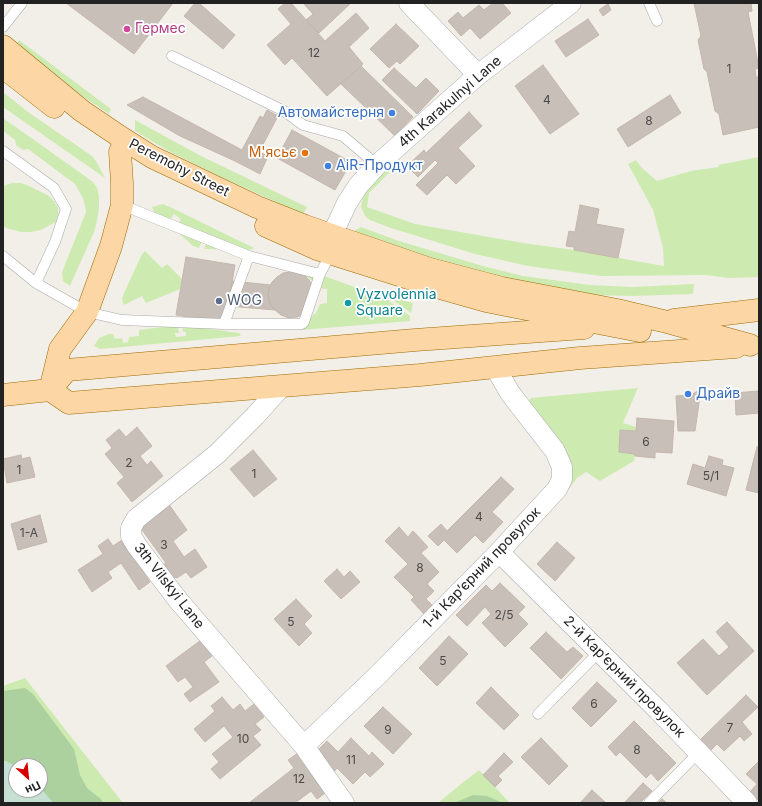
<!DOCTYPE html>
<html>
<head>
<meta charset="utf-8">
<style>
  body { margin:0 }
  #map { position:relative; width:762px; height:806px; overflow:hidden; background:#f2efe9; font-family:Inter,sans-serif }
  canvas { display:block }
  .frame { position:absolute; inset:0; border:4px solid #222; pointer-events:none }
  .north { position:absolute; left:8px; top:758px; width:40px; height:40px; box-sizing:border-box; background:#fff; border:1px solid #a7a7a7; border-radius:50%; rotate:153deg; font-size:11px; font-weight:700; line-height:16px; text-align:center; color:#222 }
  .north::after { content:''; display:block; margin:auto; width:14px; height:18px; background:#d40000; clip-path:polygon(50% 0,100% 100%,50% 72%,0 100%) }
</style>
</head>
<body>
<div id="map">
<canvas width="762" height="806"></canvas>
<div class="frame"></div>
<div class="north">Пн</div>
</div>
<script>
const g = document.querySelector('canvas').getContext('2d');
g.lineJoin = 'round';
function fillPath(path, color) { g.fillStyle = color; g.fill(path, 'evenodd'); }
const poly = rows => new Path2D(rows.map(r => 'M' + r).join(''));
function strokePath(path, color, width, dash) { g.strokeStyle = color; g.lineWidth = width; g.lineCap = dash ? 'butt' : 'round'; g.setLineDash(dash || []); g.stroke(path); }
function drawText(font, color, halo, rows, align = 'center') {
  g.font = font + ' Inter,sans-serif'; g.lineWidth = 3.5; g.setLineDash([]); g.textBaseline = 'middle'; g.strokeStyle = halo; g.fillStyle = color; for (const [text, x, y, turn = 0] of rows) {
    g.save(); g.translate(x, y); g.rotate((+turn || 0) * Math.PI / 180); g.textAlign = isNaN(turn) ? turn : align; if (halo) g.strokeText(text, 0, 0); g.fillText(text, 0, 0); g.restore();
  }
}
fillPath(poly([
  [19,40,111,109,109,114,69,87,15,46],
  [3,92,28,112,92,156,96,161,105,178,3,107],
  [3,118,82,174,93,182,97,188,99,196,99,208,97,221,94,232,70,286,63,281,62,272,86,212,85,206,83,198,75,184,28,149,23,150,16,145,15,140,3,131],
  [135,120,201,156,307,207,303,214,225,179,170,152,135,131],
  [759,157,759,277,729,278,706,275,601,276,528,266,475,254,391,228,370,220,365,216,361,207,364,193,367,188,390,166,393,169,369,193,367,207,415,224,523,243,574,250,664,266,663,248,653,210,628,164,636,160,642,168,657,181,691,171,719,167,718,165],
  [12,183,21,183,29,186,49,196,54,201,58,208,58,215,56,222,41,230,31,232,21,232,6,228,3,226,3,186],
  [163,204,170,207,254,248,249,250,204,249,208,239,204,237,199,248,193,246,172,227,177,227,181,219,174,214,169,221,155,213,152,207],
  [361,227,399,241,483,266,523,276,590,285,632,287,694,284,693,294,632,296,589,295,520,286,349,234],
  [145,251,162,268,167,264,182,279,180,289,146,303,142,296,124,305,122,299,124,293,142,254],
  [302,268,385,298,410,316,410,321,301,330,302,324,316,313,320,304,327,303,327,289,318,288,315,283,304,275,289,274,292,271],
  [387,296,413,303,411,313],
  [178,325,179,333,175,333,176,337,186,336,186,332,183,332,182,325,239,333,241,336,100,349,94,346,99,338,109,334,113,334,115,339,122,338,123,343,128,342,129,337,139,336,139,330],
  [638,388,623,423,636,427,636,431,620,430,619,452,635,454,634,461,600,481,586,472,577,478,560,500,568,484,530,406,529,401,531,398],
  [25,678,119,798,123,803,3,803,3,686],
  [16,766,40,766,40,790,16,790],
  [479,770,510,803,438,803,461,784]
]), '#cdebb0');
fillPath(poly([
  [25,688,33,694,74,749,80,775,87,788,102,800,102,803,49,803,40,790,40,766,16,766,16,768,6,761,3,761,3,691],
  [473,795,487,796,503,803,454,803]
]), '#add19e');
fillPath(poly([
  [3,762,10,763,16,767,16,790,40,790,40,787,53,803,3,803]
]), '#c6e0d4');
const building = poly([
  [66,3,173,3,134,54,66,3],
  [195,3,199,3,235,35,223,49,184,16,195,3],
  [285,3,291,3,325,41,356,13,369,28,349,47,363,64,327,96,292,58,285,65,267,45,291,24,278,9,285,3],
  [303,3,351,3,319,33,306,20,313,14,303,3],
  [493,3,502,3,511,13,480,39,470,28,461,36,448,21,458,12,463,18,479,5,484,10,493,3],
  [694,3,751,3,752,11,748,12,759,68,755,69,756,77,759,77,759,127,723,135,719,114,715,111,707,72,704,69,698,40,701,36,694,3],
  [608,4,611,10,603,16,599,10,608,4],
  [588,19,599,35,566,57,555,41,588,19],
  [396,24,419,46,400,64,397,61,389,68,370,49,396,24],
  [543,65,579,114,550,134,515,86,543,65],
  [361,66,413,117,395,136,341,84,361,66],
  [394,68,416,88,426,78,439,91,417,114,382,80,394,68],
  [670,95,681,113,628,147,617,129,670,95],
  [143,97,242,150,260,116,263,118,267,110,278,116,259,152,268,156,260,174,235,161,180,136,127,105,143,97],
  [469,112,482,126,458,148,475,166,456,184,447,175,427,195,416,185,438,163,435,160,418,177,407,166,424,150,426,153,469,112],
  [292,130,351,162,335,190,277,158,292,130],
  [580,205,599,209,596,224,624,229,618,258,574,250,574,247,566,246,569,231,575,232,580,205],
  [186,257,235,265,225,323,176,315,186,257],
  [290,272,297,272,304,275,309,280,313,286,304,314,297,317,289,318,281,315,275,310,270,304,268,296,269,288,272,282,277,277,283,273,290,272],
  [232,281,271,285,269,288,268,296,270,304,275,310,228,306,232,281],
  [701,389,695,431,678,431,676,396,691,395,701,389],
  [759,391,759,413,736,415,735,393,759,391],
  [637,418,674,421,672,453,655,452,655,458,635,456,635,454,619,452,620,430,636,431,637,418],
  [137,427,152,446,140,456,147,465,151,461,163,476,132,502,117,483,124,477,105,454,112,448,106,440,119,429,126,437,137,427],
  [757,447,759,447,759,493,746,490,757,447],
  [253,450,277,479,254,497,230,469,253,450],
  [21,455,22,459,30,457,35,477,7,483,3,459,21,455],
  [709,456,723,460,722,465,734,468,726,496,687,484,693,464,705,468,709,456],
  [501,477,514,489,492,512,503,522,483,543,475,535,457,553,444,540,438,546,428,536,441,524,447,531,501,477],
  [170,506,187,530,173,541,184,557,195,549,207,567,191,578,186,572,177,578,176,577,170,581,160,567,166,563,140,527,170,506],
  [40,515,47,542,18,550,11,524,40,515],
  [399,527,408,537,413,531,428,547,421,553,439,572,427,584,434,591,426,599,433,606,425,615,411,600,414,597,394,577,408,564,385,541,399,527],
  [108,539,113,546,122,540,150,582,139,590,121,563,108,572,112,578,92,592,78,570,103,554,98,546,108,539],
  [557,542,575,558,555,581,537,564,557,542],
  [337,569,344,577,350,571,360,582,341,599,324,581,337,569],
  [500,583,525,607,518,614,528,624,505,647,482,623,491,614,485,607,467,626,456,615,486,585,492,591,500,583],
  [296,599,312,616,304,624,312,633,299,646,274,619,296,599],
  [727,622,754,651,707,695,677,663,703,639,719,656,729,647,716,632,727,622],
  [546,632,567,652,573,647,583,656,561,679,530,648,546,632],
  [449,636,468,654,437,686,419,668,449,636],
  [201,640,212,656,204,662,219,682,190,702,184,694,193,687,185,677,178,682,166,666,201,640],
  [597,682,617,701,591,727,572,708,597,682],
  [491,687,519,715,504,730,476,703,491,687],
  [746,695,758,707,742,722,752,734,744,741,740,736,724,751,717,744,710,751,700,740,746,695],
  [222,697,233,710,240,704,245,711,254,704,264,717,255,724,261,730,253,736,261,745,220,779,211,769,219,762,212,754,233,737,224,726,205,742,194,729,215,711,211,706,222,697],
  [383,707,412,734,393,754,364,726,383,707],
  [634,721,676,763,658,781,651,773,646,778,620,752,616,756,608,747,634,721],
  [351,738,369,756,372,752,384,764,370,777,365,772,353,784,337,768,333,773,316,752,327,741,338,752,351,738],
  [541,738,568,766,549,785,521,757,541,738],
  [298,753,328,791,317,799,311,791,295,803,249,803,294,768,288,760,298,753],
  [504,753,513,762,498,776,502,780,495,787,483,775,504,753],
  [759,761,759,801,750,792,757,784,746,774,759,761],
  [643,783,652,791,640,803,624,803,643,783],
  [592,790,606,803,580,803,592,790],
  [662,799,667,803,658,803,662,799]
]);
fillPath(building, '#c7bfb8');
strokePath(building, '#c4b6ab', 1);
const service = poly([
  [649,3,657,21],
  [3,27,22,3],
  [172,56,284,111,303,125,343,136,377,165],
  [3,151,54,188,66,209,55,242,36,283],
  [122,205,249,256,320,274],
  [3,256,36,283,87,312,122,320,224,324,302,324,304,322,320,274,331,253],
  [224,324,249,256],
  [538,714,599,652],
  [649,803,698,753]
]);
const minor = poly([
  [409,3,478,75],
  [332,235,347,203,358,186,377,165,478,75,571,3],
  [282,386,255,416,217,454,136,519,131,528,131,536,137,546,178,600,304,746,344,803],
  [499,552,658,710,747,803],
  [304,746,377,676,499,552,557,489,562,479,562,467,555,451,510,393,495,367]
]);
const primary = poly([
  [3,46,82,111,122,138,152,157,257,207,305,226,430,269,502,288,617,310,663,321,750,345],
  [3,67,54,107],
  [266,226,317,249,440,288,486,301,516,307,640,331],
  [674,320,759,310],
  [51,386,60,349,87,312,111,246,122,205,122,183,120,152,125,140],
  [50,390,67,370,415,340,584,328],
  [50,390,69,403,420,375,580,358,736,347],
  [3,395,50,390]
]);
strokePath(service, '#a9a9a9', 11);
strokePath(minor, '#a9a9a9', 21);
strokePath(primary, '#a06b00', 23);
strokePath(service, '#fff', 10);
strokePath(minor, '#fff', 20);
strokePath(primary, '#fcd6a4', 22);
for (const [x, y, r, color] of [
  [127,29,4,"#d1479c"],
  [392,113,4,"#3f7fe0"],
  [305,153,4,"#e8710a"],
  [328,166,4,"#3f7fe0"],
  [219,301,4,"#5c6f8a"],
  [348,303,4,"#0f9aa8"],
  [688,394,4,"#3f7fe0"]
]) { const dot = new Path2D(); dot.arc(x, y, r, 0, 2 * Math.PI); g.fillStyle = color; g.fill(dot); strokePath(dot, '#fff', 1.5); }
drawText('12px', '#4b4948', null, [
  ["12",314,53],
  ["1",729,69],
  ["4",547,100],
  ["8",649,121],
  ["6",646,442],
  ["2",129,463],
  ["1",19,470],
  ["1",254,474],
  ["5/1",711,476],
  ["4",479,517],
  ["1-А",29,533],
  ["3",164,545],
  ["8",420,568],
  ["2/5",504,615],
  ["5",291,622],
  ["5",443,661],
  ["6",594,704],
  ["7",730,728],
  ["9",388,730],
  ["10",243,739],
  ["8",637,750],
  ["11",351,760],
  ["12",299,779]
]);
drawText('14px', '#b23c85', '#fff', [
  ["Гермес",135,29]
], 'left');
drawText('14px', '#222', '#fff', [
  ["4th Karakulnyi Lane",450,102,-41],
  ["Peremohy Street",179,168,27],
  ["1-й Карʼєрний провулок",482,568,-46],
  ["3th Vilskyi Lane",169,586,52],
  ["2-й Карʼєрний провулок",624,677,45]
]);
drawText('14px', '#366cbe', '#fff', [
  ["Автомайстерня",384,113,"right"],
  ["AiR-Продукт",336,166],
  ["Драйв",696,394]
], 'left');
drawText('14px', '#c56008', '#fff', [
  ["М'ясьє",297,153]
], 'right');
drawText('14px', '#0d838f', '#fff', [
  ["Vyzvolennia",356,295],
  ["Square",356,311]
], 'left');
drawText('14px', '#4e5e75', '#fff', [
  ["WOG",227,301]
], 'left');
</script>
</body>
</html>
